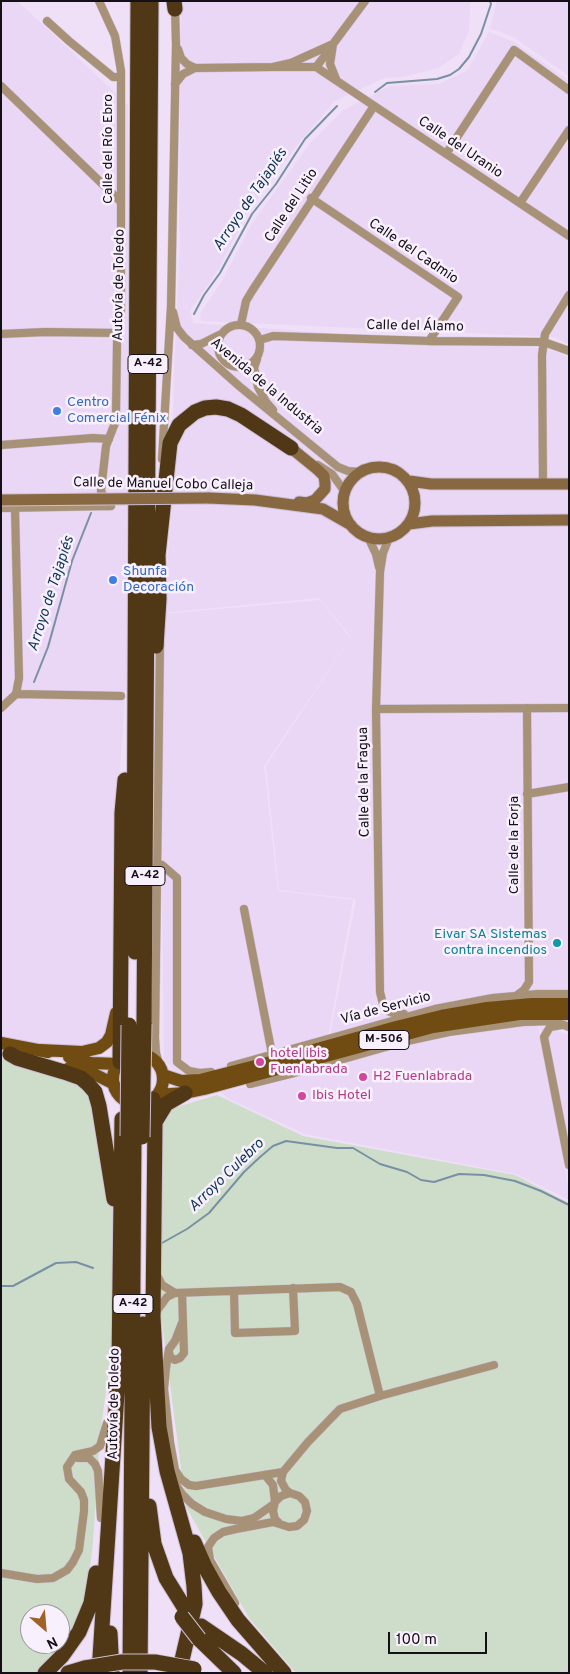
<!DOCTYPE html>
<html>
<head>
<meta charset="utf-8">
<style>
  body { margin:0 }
  #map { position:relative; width:570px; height:1674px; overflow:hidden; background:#efe0f8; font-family:Overpass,sans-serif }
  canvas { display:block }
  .frame { position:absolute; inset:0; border:2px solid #150f17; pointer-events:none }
  .north { position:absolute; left:20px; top:1604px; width:50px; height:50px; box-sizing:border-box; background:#f9f0fe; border:1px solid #9e96a2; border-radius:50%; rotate:153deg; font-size:14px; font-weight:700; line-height:20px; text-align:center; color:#150f17 }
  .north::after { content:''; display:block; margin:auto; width:18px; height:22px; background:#9f6126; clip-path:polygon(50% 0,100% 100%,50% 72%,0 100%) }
  .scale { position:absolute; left:388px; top:1632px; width:99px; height:22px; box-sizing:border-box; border:2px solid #150f17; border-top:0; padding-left:6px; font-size:15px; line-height:18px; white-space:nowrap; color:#150f17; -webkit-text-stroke:4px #f9f0fe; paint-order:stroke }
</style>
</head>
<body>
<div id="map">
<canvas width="570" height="1674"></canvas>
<div class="frame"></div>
<div class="north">N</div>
<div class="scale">100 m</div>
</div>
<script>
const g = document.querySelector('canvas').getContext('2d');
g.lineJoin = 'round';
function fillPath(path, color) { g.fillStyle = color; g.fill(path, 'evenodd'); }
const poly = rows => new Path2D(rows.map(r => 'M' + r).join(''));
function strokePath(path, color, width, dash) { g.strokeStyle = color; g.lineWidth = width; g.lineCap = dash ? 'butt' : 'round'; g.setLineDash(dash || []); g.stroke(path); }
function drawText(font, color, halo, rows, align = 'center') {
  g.font = font + ' Overpass,sans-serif'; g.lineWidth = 5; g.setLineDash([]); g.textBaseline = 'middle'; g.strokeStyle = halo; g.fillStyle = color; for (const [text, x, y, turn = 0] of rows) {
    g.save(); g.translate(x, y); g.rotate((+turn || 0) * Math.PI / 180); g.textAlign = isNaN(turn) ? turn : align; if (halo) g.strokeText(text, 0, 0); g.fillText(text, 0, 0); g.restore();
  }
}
fillPath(poly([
  [1,1,17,1,49,30,128,105,128,495,1,496],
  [181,1,470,2,469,31,459,54,438,68,404,77,384,78,335,101,298,144,249,209,220,267,190,311,193,323,549,349,569,357,569,999,329,1041,356,899,279,890,266,766,351,637,319,598,163,613,171,519,174,374,180,241,179,226],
  [497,1,569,1,569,76,515,38,490,28],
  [489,32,514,42,569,81,569,344,553,337,201,321,200,314,223,279,251,225,310,143,342,111,389,86,439,84,467,71],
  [128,504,130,623,115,844,113,1035,84,1056,1,1039,1,505],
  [320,600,350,638,264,766,278,891,353,900,327,1042,203,1076,178,1074,171,1068,164,1058,159,637,163,614],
  [538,1025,569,1189,569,1200,516,1174,305,1134,229,1099,220,1092,272,1082,405,1045,488,1030],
  [540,1026,569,1035,569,1181,554,1104]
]), '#ead6f5');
fillPath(poly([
  [1,1058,81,1085,93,1100,112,1209,116,1265,111,1356,100,1434,93,1543,86,1601,66,1642,38,1673,1,1673],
  [30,1614,60,1614,60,1644,30,1644],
  [217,1095,303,1136,515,1175,569,1203,569,1673,296,1673,249,1618,186,1507,157,1283,161,1129,167,1110]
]), '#ceddca');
strokePath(poly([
  [375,92,387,83,437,79,450,75,459,69,469,57,481,34,491,4,490,1],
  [194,314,204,295,220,273,252,214,276,184,305,139,337,106],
  [34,682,48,647,72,561,91,513],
  [162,1243,187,1229,209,1213,244,1172,260,1157,273,1146,286,1141,337,1148,353,1148,380,1164,407,1172,421,1180,434,1182,459,1174,484,1175,515,1181,541,1191,569,1205],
  [1,1286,13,1286,56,1263,76,1262,93,1268]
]), '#7990a4', 2);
const street = poly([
  [99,1,115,36,121,71,121,310,117,342,116,414,115,423,106,446,101,491,106,501,111,506],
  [47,21,69,41,113,77,121,77],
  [333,44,330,64,336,79],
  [178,49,181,58,187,64,195,68,273,67,291,63,333,44,365,1],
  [273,67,316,67,569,236],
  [316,67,331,48],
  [175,84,183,74,195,68],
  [1,86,121,202],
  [446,154,514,50,569,90],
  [311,198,458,297,429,341],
  [520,203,569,130],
  [173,312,177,328,184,337,239,386,338,467,348,471,360,472],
  [241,324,246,301,252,291,374,106],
  '218 346a21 21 0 1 1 42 0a21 21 0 1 1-42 0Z',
  [1,334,45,332,118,333],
  [260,340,273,336,429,341,544,342,569,351],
  [192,345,201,344,221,334],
  [257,359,254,368,258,387,266,402,273,410],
  [1,445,93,438,109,439],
  [162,459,171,306,176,45,175,8],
  [318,465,332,474,345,492],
  [543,484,542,355,545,334,569,295],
  [1,508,111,506],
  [15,509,19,678,16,694],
  [368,537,376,554,379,567],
  [389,538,383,553,380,572,376,709,380,992,383,1004,388,1011,398,1015,404,1014],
  [160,642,155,1038,156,1053,160,1067],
  [1,708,16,694,121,696],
  [376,709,569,708],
  [527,794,569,787],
  [162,865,177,878,177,1062,189,1071,200,1073,211,1072],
  [244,909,272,1054],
  [516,996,524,990,529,982,527,708],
  [562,1025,550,1027,544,1037,569,1165],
  [231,1066,435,1009,493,998,538,994,569,994],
  [250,1084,294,1073,407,1041,449,1032,523,1022,553,1021,569,1027],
  [156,1273,162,1285,175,1293],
  [234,1291,235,1333,295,1331,293,1288],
  [156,1312,167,1297,175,1293,340,1287,351,1292,357,1304,380,1396],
  [182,1323,175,1341,169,1349,166,1368,164,1389,170,1442,175,1470,181,1479,189,1485,196,1486,283,1472],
  [169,1352,170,1357,175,1360,180,1358,184,1353,182,1293],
  [78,1458,89,1458,95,1464,98,1471,101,1518],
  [265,1475,273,1485,275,1502],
  [176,1485,182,1494,192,1504,205,1512,226,1519,242,1521,254,1518,274,1504],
  [290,1493,286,1490,281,1481,283,1472,308,1442,340,1409,380,1396,494,1365],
  [1,1573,37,1579,53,1578,67,1570,73,1562,79,1550,84,1511,84,1500,81,1492,69,1479,67,1467,75,1455,93,1451,100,1446,107,1423],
  [235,1603,210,1560,208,1547,214,1538,223,1532,236,1529,273,1522,289,1527,297,1526,304,1520,307,1511,305,1502,299,1496,290,1493,281,1496,275,1502,273,1511,275,1519,280,1524]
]);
const secondary = poly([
  [291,448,318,470,324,476,325,483,325,489,315,500,307,503,299,502],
  '343 503a36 36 0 1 1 72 0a36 36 0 1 1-72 0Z',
  [409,481,431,484,569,484],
  [208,498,255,500,323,509,351,525],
  [409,524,432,521,569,520]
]);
const primary = poly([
  [1,1043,48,1052],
  [40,1050,82,1052,99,1048,107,1042,111,1035,116,1013],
  '113 1079a25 25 0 1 1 50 0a25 25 0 1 1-50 0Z',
  [69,1057,91,1063,119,1064],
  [69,1068,94,1074,114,1084],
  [163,1075,181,1081,200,1080,267,1063,396,1027,441,1016,487,1008,532,1004,569,1004],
  [158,1095,185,1093,204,1089,433,1027,519,1014,569,1014]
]);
const highway = poly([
  [174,1,175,9],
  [156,646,159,599,158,555,170,443,179,425,195,412,205,408,216,407,228,409,241,415,291,448],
  [135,952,134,921,138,1],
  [144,1024,151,1],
  [10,1054,17,1058,64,1072,81,1078,88,1084,95,1092,99,1106,114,1199],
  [120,1062,122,813,125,780],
  [153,1099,155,1122,153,1317,159,1427,167,1471,190,1553,194,1586,195,1604,179,1673],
  [155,1122,166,1104,185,1093],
  [149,1506,154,1544,166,1578,184,1607],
  [194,1542,205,1567,219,1592,238,1620,284,1673],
  [201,1626,242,1654,265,1673],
  [110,1633,112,1673],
  [199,1639,234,1673],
  [45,1673,62,1656,79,1632,91,1603,96,1573],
  [68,1673,85,1668],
  [99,1673,119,1362,122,1119],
  [130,1673,134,1136],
  [140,1673,143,1324]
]);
strokePath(street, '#ccbfd4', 9);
strokePath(secondary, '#ccbfd4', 13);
strokePath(primary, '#ccbfd4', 14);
strokePath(highway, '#ccbfd4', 17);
strokePath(street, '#a79177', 8);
strokePath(secondary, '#876840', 11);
strokePath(primary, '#704b12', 12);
strokePath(highway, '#503715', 15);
const secondaryBridge = poly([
  [1,500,208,498]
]);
const highwayBridge = poly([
  [128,1136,129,1025],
  [142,1137,144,1024],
  [182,1617,199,1639],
  [85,1668,122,1662,155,1662,194,1669]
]);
strokePath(secondaryBridge, '#ccbfd4', 13, []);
strokePath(highwayBridge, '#ccbfd4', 17, []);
strokePath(secondaryBridge, '#876840', 11);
strokePath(highwayBridge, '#503715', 15);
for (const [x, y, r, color] of [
  [57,411,5,"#3f7fe0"],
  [113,580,5,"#3f7fe0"],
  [557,943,5,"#0f9aa8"],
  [260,1062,5,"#d1479c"],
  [363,1077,5,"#d1479c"],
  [302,1096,5,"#d1479c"]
]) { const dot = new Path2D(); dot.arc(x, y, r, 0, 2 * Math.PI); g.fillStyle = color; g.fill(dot); strokePath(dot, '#f9f0fe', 2); }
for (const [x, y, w] of [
  [148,364,40],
  [145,876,40],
  [384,1040,50],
  [133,1304,40]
]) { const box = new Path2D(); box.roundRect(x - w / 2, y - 9.5, w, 19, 4); g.fillStyle = '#f9f0fe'; g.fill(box); strokePath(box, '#150f17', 1); }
drawText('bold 12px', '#150f17', null, [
  ["A-42",148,364],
  ["A-42",145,876],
  ["M-506",384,1040],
  ["A-42",133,1304]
]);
drawText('14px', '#150f17', '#f9f0fe', [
  ["Calle del Uranio",460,148,34],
  ["Calle del Río Ebro",109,149,-90],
  ["Calle del Litio",292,206,-57],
  ["Calle del Cadmio",413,252,34],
  ["Autovía de Toledo",120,285,-89],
  ["Calle del Álamo",415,327,1],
  ["Avenida de la Industria",266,387,40],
  ["Calle de Manuel Cobo Calleja",163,485,1],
  ["Calle de la Fragua",365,782,-91],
  ["Calle de la Forja",515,845,-90],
  ["Vía de Servicio",386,1009,-15],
  ["Autovía de Toledo",115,1404,-89]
]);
drawText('14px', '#366cbe', '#f9f0fe', [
  ["Centro",67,403],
  ["Comercial Fénix",67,419],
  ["Shunfa",123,572],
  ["Decoración",123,588]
], 'left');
drawText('14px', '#0d838f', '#f9f0fe', [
  ["Eivar SA Sistemas",547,935],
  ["contra incendios",547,951]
], 'right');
drawText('14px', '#b23c85', '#f9f0fe', [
  ["hotel ibis",270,1054],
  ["Fuenlabrada",270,1070],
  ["H2 Fuenlabrada",373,1077],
  ["Ibis Hotel",312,1096]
], 'left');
drawText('italic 15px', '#0e3756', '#f9f0fe', [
  ["Arroyo de Tajapiés",251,200,-56],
  ["Arroyo de Tajapiés",52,594,-72],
  ["Arroyo Culebro",227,1176,-44]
]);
</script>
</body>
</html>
